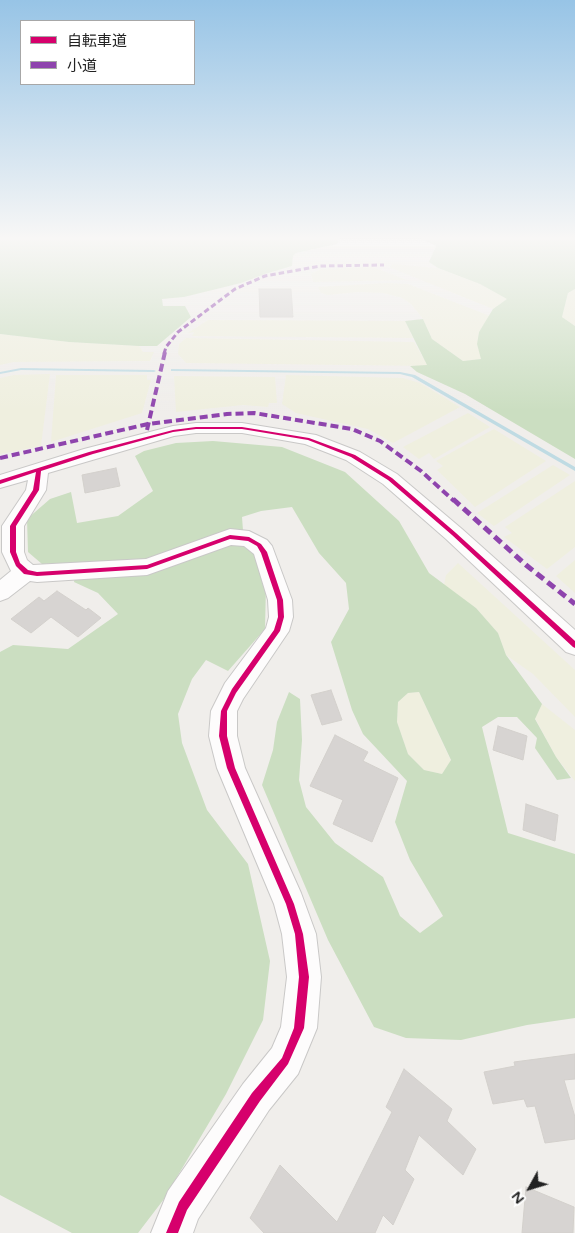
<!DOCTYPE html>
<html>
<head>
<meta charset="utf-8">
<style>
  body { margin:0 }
  #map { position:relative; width:575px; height:1233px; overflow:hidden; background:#f0eeeb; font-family:"Varela Round","Noto Sans JP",sans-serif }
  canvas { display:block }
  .legend { position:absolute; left:20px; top:20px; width:175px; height:65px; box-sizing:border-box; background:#fff; border:1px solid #a7a7a7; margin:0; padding:6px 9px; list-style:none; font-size:15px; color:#222 }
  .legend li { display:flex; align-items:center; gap:10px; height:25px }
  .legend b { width:25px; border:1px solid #a7a7a7 }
  .north { position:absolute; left:505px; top:1163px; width:50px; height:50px; -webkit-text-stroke:4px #fff; paint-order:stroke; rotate:231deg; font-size:14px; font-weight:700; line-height:20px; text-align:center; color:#222 }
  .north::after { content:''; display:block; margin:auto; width:18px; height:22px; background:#222; clip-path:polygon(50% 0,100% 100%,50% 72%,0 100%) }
</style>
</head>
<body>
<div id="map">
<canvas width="575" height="1233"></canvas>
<ul class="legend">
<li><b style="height:6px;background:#d6006c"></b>自転車道</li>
<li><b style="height:6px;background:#8e44ad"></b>小道</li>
</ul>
<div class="north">N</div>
</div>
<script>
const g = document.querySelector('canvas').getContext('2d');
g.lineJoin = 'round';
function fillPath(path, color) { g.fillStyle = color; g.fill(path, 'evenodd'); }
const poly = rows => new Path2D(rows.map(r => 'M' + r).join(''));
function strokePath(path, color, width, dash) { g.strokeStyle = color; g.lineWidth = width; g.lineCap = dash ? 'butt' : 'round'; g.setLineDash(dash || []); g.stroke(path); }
fillPath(poly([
  [393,264,438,268,480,284,508,299,493,309,389,267],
  [373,267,407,280,313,282,311,274,321,269],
  [388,283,408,284,490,316,479,332,477,344,482,359,463,361,432,339,423,319,411,304,402,298,383,293,358,292,328,295,321,293,318,287],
  [575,289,575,326,562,317,568,293],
  [208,320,405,321,413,338,192,336,194,332,188,333],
  [0,334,69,342,139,346,143,352,154,352,150,361,14,362,0,365],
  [186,338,414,342,428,366,186,363,178,354,179,344],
  [50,374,41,446,0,454,0,378,14,375],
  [56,375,147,375,147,380,151,380,142,413,51,442],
  [286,375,403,378,420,383,460,407,393,443,368,429,296,413,282,404],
  [174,376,275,377,277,403,269,403,268,407,243,405,176,412],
  [468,413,490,427,434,459,429,453,419,459,403,447],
  [494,429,546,461,475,507,437,470,443,466,436,461],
  [553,465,570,475,494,526,477,513],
  [575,481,575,547,547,569,504,537,512,533,505,527],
  [575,560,575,593,556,576],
  [458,563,575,670,575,717,533,674,506,655,498,633,476,608,444,585,446,575],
  [419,692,451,761,442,774,424,770,408,754,397,722,398,702,408,693],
  [542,704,575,730,575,781,556,757,535,718]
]), '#efefdf');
fillPath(poly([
  [0,238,340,238,337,244,296,253,293,256,292,266,265,274,241,283,184,297,162,299,163,306,185,306,191,317,157,346,139,346,69,342,0,334],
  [421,238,575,238,575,289,568,293,562,317,575,326,575,459,465,394,417,372,410,366,427,365,405,321,423,319,432,339,463,361,481,359,477,344,479,332,493,309,507,299,480,284,438,268,429,262,436,246],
  [213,441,282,447,345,472,399,521,429,573,476,608,498,633,506,655,542,704,535,719,556,757,571,778,557,780,535,748,537,738,517,717,498,717,482,727,508,833,575,854,575,1018,527,1025,461,1040,406,1038,374,1027,328,940,262,785,273,750,277,722,289,692,300,699,302,740,299,780,306,807,335,843,383,877,400,916,420,933,443,916,410,860,395,822,407,781,363,734,352,710,331,642,349,609,346,583,319,553,292,507,261,511,242,517,244,544,256,552,266,585,265,629,228,671,206,660,192,679,178,714,182,743,207,810,248,864,270,961,263,1020,226,1094,164,1199,138,1233,72,1233,0,1195,0,652,13,645,68,649,118,614,98,593,74,582,77,563,42,564,28,552,27,519,50,499,71,492,77,523,118,516,153,491,135,456,144,451,176,443],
  [419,692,451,760,442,774,424,770,408,754,397,722,398,702,408,693]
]), '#cbdec1');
fillPath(poly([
  [21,368,154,370,156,371,154,372,21,370,0,374,0,372,21,368],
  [171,369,400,372,415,375,575,467,575,471,412,377,400,374,173,371,171,371,171,369]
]), '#bfdbe3');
const building = poly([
  [259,289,291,289,293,317,260,317,259,289],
  [116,468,120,486,85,493,82,475,116,468],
  [57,591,86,610,88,608,101,618,78,637,51,617,31,633,11,619,39,597,44,601,57,591],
  [331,690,342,720,322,725,311,695,331,690],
  [498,726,527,736,523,760,493,750,498,726],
  [335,735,368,752,363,761,398,778,372,842,333,824,343,800,310,786,335,735],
  [526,804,558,815,555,841,523,830,526,804],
  [575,1054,575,1079,564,1080,575,1117,575,1139,545,1143,535,1106,527,1107,524,1099,493,1104,484,1072,515,1066,514,1062,575,1054],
  [404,1069,452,1109,447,1121,476,1149,463,1175,419,1135,405,1170,414,1179,393,1225,383,1215,375,1233,264,1233,250,1218,280,1165,337,1222,392,1112,386,1107,404,1069],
  [526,1187,574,1207,573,1233,522,1233,526,1187]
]);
fillPath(building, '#d7d4d2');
strokePath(building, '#d3d0cc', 1);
const minor = poly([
  [196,423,242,423,316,435,360,452,397,474,462,529,575,630,575,655,566,652,446,539,383,484,346,460,305,444,242,433,196,433,174,436,48,473,46,490,24,526,24,552,27,560,33,565,146,559,230,529,249,531,267,540,272,546,292,600,293,617,289,631,243,699,237,711,237,736,245,768,301,893,316,934,321,977,317,1028,298,1074,269,1110,198,1219,193,1233,151,1233,168,1191,243,1084,272,1048,281,1027,287,977,282,934,274,904,217,768,209,736,211,711,225,683,266,628,269,617,268,600,254,554,244,546,231,545,147,575,37,582,30,581,8,598,0,601,0,580,11,571,2,552,2,526,26,490,28,480,0,488,0,475,84,449,173,426,196,423]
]);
strokePath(minor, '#c9c8c7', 2);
fillPath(minor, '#fdfcfc');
strokePath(poly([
  [164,354,166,347,178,332,235,289,265,276,320,266,384,265]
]), '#8e44ad', 3, [5.5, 3]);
strokePath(poly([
  [147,430,165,352],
  [0,458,148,424,227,414,254,413,352,429,380,441,421,471,454,501]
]), '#8e44ad', 4, [8, 4]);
strokePath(poly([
  [453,499,526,565,575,604]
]), '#8e44ad', 5, [9, 5]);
fillPath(poly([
  [196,427,242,427,309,438,355,455,392,478,456,533,575,641,575,648,573,647,452,535,388,480,351,457,308,440,242,429,196,429,173,432,93,454,41,471,39,490,16,526,16,552,20,563,28,570,37,572,147,565,230,535,249,537,261,544,267,552,283,600,284,617,280,631,236,693,227,711,227,736,235,768,294,904,303,934,309,977,304,1028,288,1064,260,1101,187,1210,178,1233,166,1233,179,1202,252,1093,282,1058,294,1028,299,977,295,934,286,904,227,768,219,736,221,711,232,689,274,630,278,617,277,600,261,553,257,546,248,541,230,539,147,569,37,576,24,574,16,566,10,552,10,526,33,490,36,472,0,484,0,480,89,452,173,430,196,427]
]), '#d6006c');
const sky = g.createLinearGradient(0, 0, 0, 411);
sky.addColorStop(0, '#97c4e6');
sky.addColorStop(0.58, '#f8f7f6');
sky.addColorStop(1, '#f8f7f600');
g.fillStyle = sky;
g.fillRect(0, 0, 575, 411);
</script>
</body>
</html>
